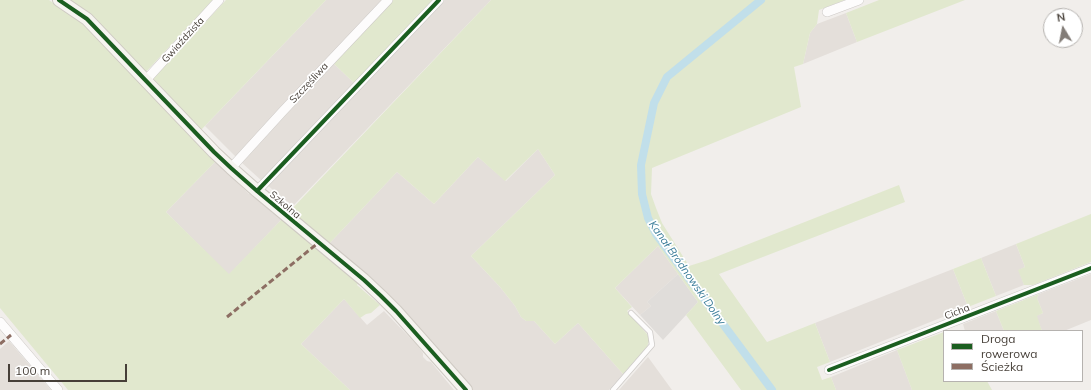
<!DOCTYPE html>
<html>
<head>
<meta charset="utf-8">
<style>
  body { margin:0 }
  #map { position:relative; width:1091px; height:390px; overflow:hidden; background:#f1eeeb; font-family:Mulish,sans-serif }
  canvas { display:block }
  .legend { position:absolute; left:943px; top:330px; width:140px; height:52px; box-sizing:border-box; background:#fff; border:1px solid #b5b2af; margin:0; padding:5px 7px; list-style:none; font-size:12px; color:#463f38 }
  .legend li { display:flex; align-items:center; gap:8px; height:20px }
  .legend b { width:20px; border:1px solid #b5b2af }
  .north { position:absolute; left:1043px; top:8px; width:40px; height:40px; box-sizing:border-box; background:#fff; border:1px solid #b5b2af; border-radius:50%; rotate:350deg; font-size:11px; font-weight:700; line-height:16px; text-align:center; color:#463f38 }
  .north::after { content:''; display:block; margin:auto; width:14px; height:18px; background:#827c77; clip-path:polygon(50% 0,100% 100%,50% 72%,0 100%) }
  .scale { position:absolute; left:8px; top:364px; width:119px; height:18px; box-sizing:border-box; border:2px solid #463f38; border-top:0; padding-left:5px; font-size:12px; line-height:14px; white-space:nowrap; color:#463f38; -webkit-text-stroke:3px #fff; paint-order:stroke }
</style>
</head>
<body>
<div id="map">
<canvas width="1091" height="390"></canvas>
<ul class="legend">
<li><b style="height:5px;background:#1b5e20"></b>Droga rowerowa</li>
<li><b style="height:5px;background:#8d6e63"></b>Ścieżka</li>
</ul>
<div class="north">N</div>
<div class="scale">100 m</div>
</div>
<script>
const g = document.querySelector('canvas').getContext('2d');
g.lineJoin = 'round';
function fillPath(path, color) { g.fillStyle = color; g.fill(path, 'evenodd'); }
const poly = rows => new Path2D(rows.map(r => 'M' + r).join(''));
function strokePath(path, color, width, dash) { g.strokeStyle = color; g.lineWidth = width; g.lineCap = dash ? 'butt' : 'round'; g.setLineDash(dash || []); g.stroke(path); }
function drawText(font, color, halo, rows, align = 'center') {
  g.font = font + ' Mulish,sans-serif'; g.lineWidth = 3.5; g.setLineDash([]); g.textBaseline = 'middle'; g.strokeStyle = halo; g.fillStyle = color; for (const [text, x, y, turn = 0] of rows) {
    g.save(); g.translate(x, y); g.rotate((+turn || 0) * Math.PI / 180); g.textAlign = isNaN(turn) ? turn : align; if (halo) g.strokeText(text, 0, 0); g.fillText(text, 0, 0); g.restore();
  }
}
fillPath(poly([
  [326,0,383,0,236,157,205,126],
  [444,0,491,0,293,206,267,185],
  [846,13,857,42,803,64,810,33,817,24],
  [333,63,354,83,262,181,241,162],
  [538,149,555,175,471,256,500,287,515,306,521,317,526,321,534,321,555,344,578,323,623,374,609,390,473,390,395,305,327,246,397,172,434,204,478,157,506,181],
  [216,161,249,194,250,194,281,220,229,275,166,212],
  [1016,244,1025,267,1019,270,1024,285,996,296,981,258],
  [658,246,678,274,647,302,651,306,640,315,615,288],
  [953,269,968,307,830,362,815,323],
  [1091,274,1091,320,1064,331,1042,331,1036,316,1043,313,1037,298,1039,294],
  [344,299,367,325,384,311,417,345,423,353,423,357,427,361,431,362,454,390,350,390,301,344],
  [996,311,1004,331,965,331,963,324],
  [9,341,51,390,0,390,0,349],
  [897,350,912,390,836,390,831,377],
  [648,357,672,390,619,390]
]), '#e4dfda');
fillPath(poly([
  [678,274,698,302,663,340,640,315,651,306,647,302]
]), '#e0ddda');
fillPath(poly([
  [0,0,49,0,90,29,216,161,166,212,229,274,283,218,359,282,357,285,380,305,371,313,366,314,360,318,344,299,301,344,350,390,68,390,0,308],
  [70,0,213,0,144,74],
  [226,0,326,0,201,130,153,78],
  [393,0,434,0,354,83,333,63],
  [491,0,845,0,819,10,817,24,810,33,803,64,794,67,801,107,652,168,651,194,656,208,662,223,689,266,708,260,899,185,905,202,719,274,767,342,815,323,830,362,817,367,822,380,831,377,836,390,741,390,686,315,698,302,658,246,615,288,632,307,627,311,647,334,648,336,649,341,647,347,623,374,578,323,555,344,534,321,526,321,521,317,515,306,500,287,471,256,555,175,538,149,505,181,478,157,434,204,397,172,327,246,288,213],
  [879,0,965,0,857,42,846,13],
  [1091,214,1091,262,1033,285,1024,285,1018,270,1025,267,1016,244],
  [981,258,996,296,968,307,953,269],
  [1039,294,1037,298,1043,313,1037,316,1042,331,1004,331,996,311],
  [944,332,944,381,987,381,992,390,912,390,897,350]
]), '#e1e8ce');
strokePath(poly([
  [761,0,667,77,654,103,641,165,642,194,648,218,656,234,772,390]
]), '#c1dfea', 8);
const lane = poly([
  [613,390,652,345,650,332,631,313]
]);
const street = poly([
  [827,12,859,0],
  [146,80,219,0],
  [231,168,283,111,388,0],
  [257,191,439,0],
  [0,322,58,390],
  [829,370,1091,268]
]);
const secondary = poly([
  [59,0,87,19,214,152,231,168,257,191,364,280,381,296,396,311,466,390]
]);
strokePath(lane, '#cdcac7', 6);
strokePath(street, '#cdcac7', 10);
strokePath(secondary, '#cfcac3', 14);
strokePath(lane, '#fdfcfc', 4.5);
strokePath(street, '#fdfcfc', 9);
strokePath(secondary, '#f6f4f0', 12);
strokePath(poly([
  [227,317,318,243],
  [0,344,11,335]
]), '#8d6e63', 3, [6, 3]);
strokePath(poly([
  [59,0,87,19,214,152,231,168,257,191,364,280,381,296,396,311,466,390],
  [257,191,439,0],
  [829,370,1091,268]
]), '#1b5e20', 4);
drawText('10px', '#463f38', '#fff', [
  ["Gwiaździsta",183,40,-48],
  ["Szczęśliwa",309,83,-47],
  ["Szkolna",285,205,40],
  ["Cicha",957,312,-21]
]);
drawText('italic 11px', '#387b98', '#fff', [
  ["Kanał Bródnowski Dolny",687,273,55]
]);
</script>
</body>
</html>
